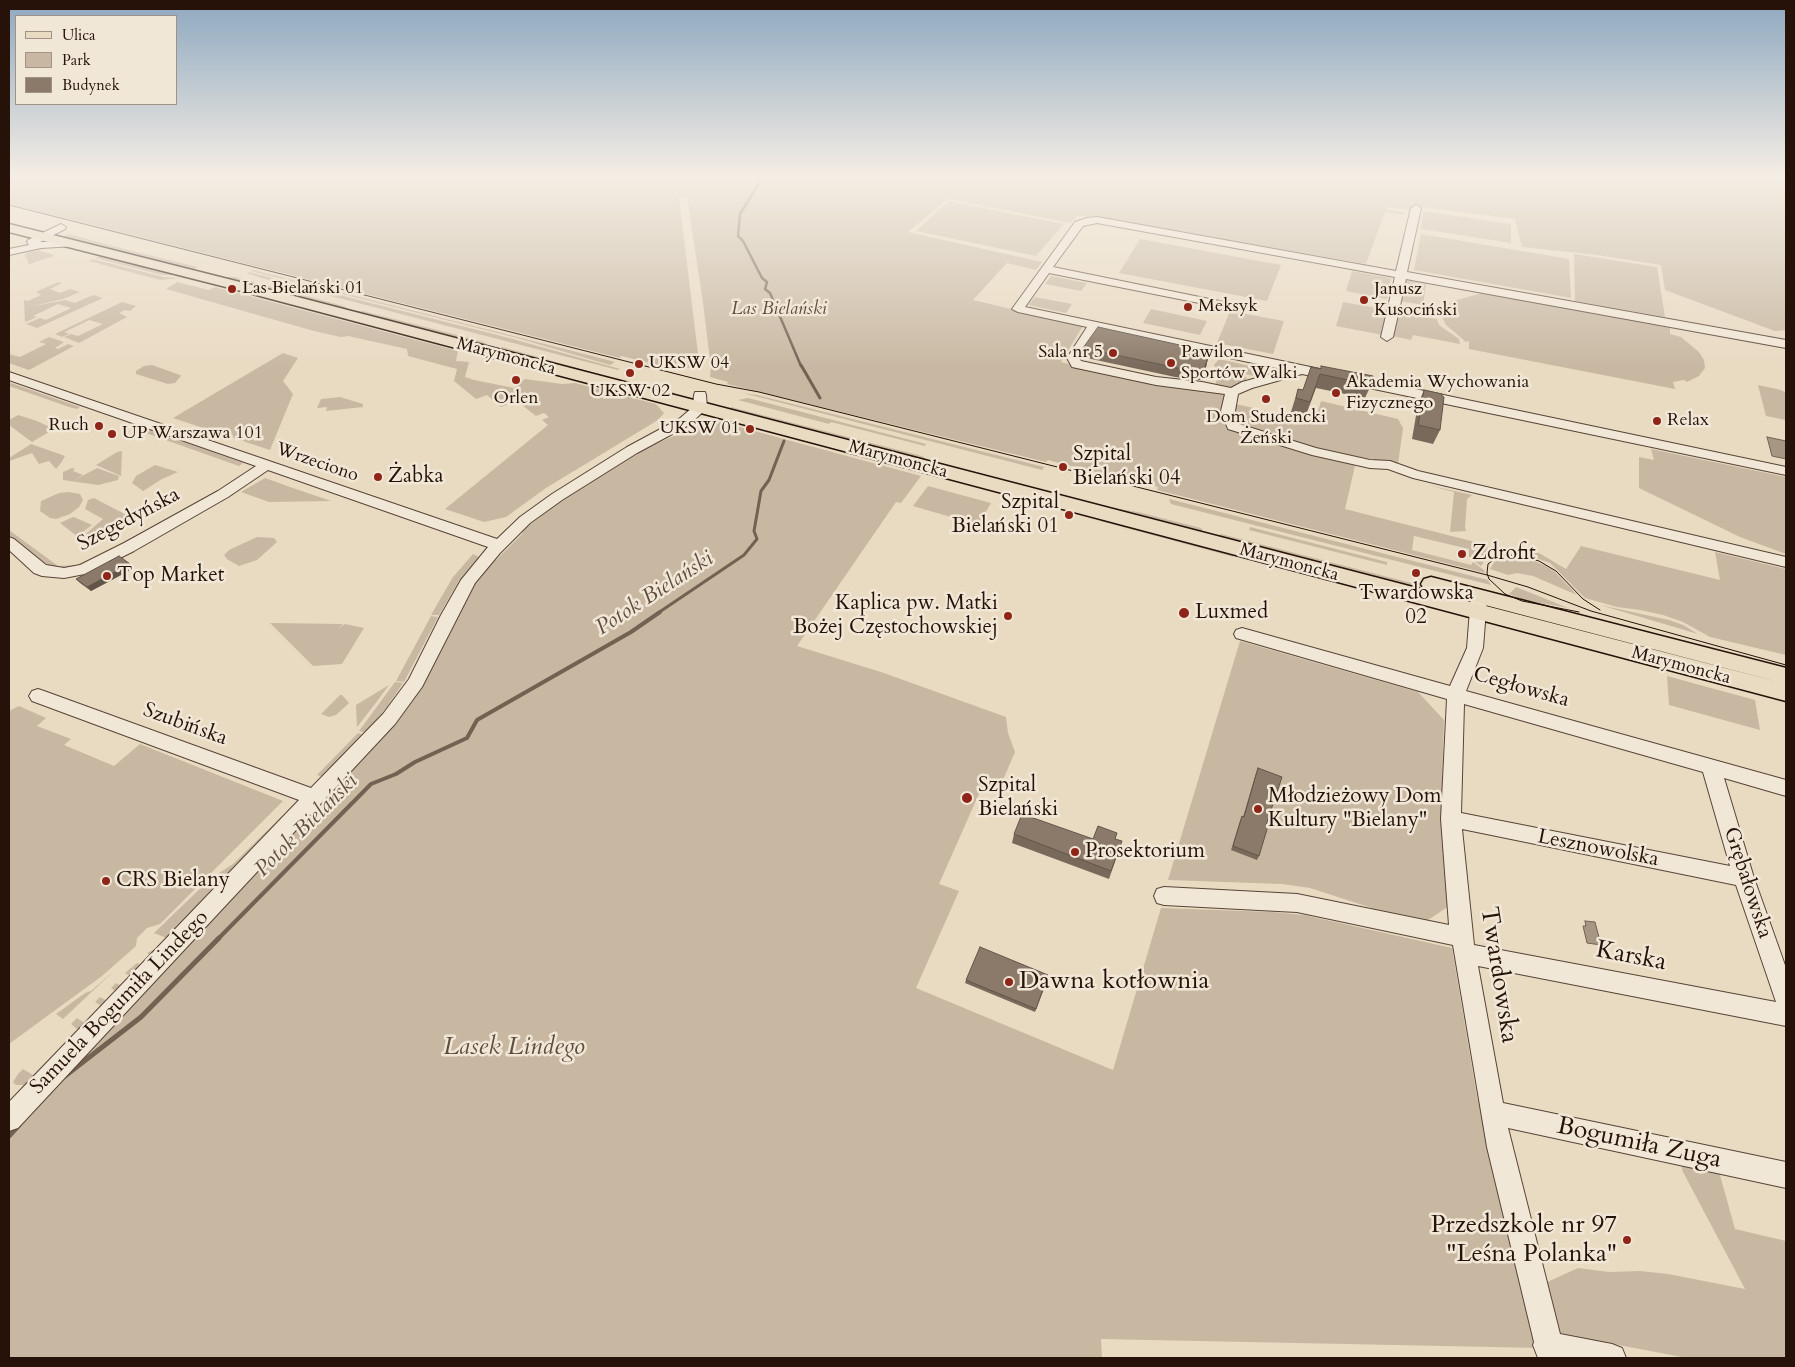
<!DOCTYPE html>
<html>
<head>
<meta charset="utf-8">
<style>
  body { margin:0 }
  #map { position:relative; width:1795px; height:1367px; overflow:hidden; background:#e9dac2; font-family:Cardo,serif }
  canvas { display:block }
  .frame { position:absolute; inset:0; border:10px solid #261208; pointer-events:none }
  .legend { position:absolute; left:15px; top:15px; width:162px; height:90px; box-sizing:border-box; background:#f1e7d7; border:1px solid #a09284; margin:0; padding:6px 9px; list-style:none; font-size:15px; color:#261208 }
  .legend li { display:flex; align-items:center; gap:10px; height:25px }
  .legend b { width:25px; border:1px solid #a09284 }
</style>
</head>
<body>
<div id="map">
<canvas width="1795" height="1367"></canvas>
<div class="frame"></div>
<ul class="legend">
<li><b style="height:6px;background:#e9dac2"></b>Ulica</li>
<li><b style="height:14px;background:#c8b8a2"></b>Park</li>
<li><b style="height:14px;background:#8b7a69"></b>Budynek</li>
</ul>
</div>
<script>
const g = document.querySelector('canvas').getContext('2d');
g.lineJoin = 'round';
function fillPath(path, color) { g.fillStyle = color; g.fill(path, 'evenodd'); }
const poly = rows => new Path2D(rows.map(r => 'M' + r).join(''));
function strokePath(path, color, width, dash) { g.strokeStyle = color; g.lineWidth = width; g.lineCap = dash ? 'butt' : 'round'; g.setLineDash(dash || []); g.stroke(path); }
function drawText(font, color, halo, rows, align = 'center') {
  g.font = font + ' Cardo,serif'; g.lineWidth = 5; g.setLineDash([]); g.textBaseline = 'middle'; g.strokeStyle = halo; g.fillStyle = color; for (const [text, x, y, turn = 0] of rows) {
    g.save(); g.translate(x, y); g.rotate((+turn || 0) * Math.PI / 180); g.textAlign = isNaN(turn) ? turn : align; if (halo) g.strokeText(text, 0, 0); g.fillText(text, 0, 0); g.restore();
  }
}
fillPath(poly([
  [9,178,1786,178,1786,330,1775,331,1665,290,1661,265,1597,255,1522,247,1515,219,1414,206,1412,210,1387,207,1386,210,1404,212,1405,215,1385,212,1366,264,1094,217,1077,216,1070,223,948,199,908,232,1042,262,1036,270,1007,263,973,300,1083,326,1061,362,1150,384,1184,386,1227,394,1228,426,1353,464,1355,466,1345,509,1487,545,1488,550,1504,547,1539,553,1566,569,1581,546,1720,580,1715,552,1786,569,1786,655,1710,637,1683,622,1663,615,1640,610,1617,607,1585,598,1550,563,1527,555,1526,553,1497,552,1488,556,1481,566,1474,561,1476,559,1469,557,1469,549,1414,536,1412,550,1471,565,1473,562,1484,570,1485,573,1157,490,1158,487,1055,462,1048,460,1046,462,727,384,728,382,710,377,711,368,703,303,687,197,679,198,700,370,665,363,662,366,621,356,620,358,9,204],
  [949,201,1064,224,1036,256,916,231],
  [1423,211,1511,224,1511,243,1421,229],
  [69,234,128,250,198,267,191,271,58,238],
  [1421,234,1569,259,1571,298,1414,270],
  [1140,239,1281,265,1267,301,1119,273],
  [38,250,54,255,54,256,29,264,25,255,27,253],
  [1574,254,1657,267,1665,317,1575,301],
  [100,256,127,260,183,275,162,275,95,258],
  [92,259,164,277,180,278,160,280,89,261],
  [253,270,561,348,615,362,610,365,517,338,251,271],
  [1352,271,1391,278,1387,299,1346,291],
  [249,272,513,339,620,369,618,370,261,278,247,273],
  [1051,276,1087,283,1081,291,1045,284],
  [229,277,235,277,344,306,347,308,345,311,222,279],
  [1405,280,1426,284,1423,305,1400,301],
  [58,282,62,283,50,289,60,293,70,289,80,292,63,299,29,307,65,300,75,303,93,295,103,298,37,328,26,324,40,318,46,320,71,308,58,304,33,316,37,317,25,322,24,300,28,301,41,295,36,292],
  [177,282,209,290,215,287,458,351,456,361,469,362,465,377,474,380,514,388,525,379,562,384,575,383,656,404,664,413,658,420,546,488,506,517,484,522,445,509,548,425,542,420,549,417,544,413,536,416,517,401,501,407,487,395,476,399,454,381,457,369,408,356,407,349,348,336,341,337,314,331,166,289],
  [1482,293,1670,328,1670,334,1681,337,1699,352,1704,360,1705,368,1699,376,1687,382,1684,380,1673,382,1675,389,1469,349,1469,341,1466,342,1446,325,1442,317,1443,312,1449,304,1457,300],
  [1035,297,1072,304,1066,313,1028,305],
  [122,302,136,306,130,311,125,310,119,313,127,317,79,343,64,337,71,334,78,336,103,324,89,320,65,332,69,334,62,337,55,334],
  [1343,302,1388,310,1383,335,1336,326],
  [1151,309,1207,321,1200,335,1143,323],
  [363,311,473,339,486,343,487,345,486,346,353,312],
  [1230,311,1284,321,1273,354,1217,343],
  [1397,312,1437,319,1439,325,1459,339,1460,344,1413,335,1411,340,1392,336],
  [49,337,64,342,55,348,58,349,68,344,74,346,29,370,9,363,9,354,20,357,46,344,39,342],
  [502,347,613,378,675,393,671,396,496,350],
  [283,353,298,358,283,381,293,394,270,450,173,418],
  [1219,359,1272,371,1273,373,1263,378,1215,367,1214,365],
  [152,365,180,375,181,376,175,383,168,384,136,374,136,371,144,366],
  [1221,371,1246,377,1247,382,1234,389,1215,385],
  [11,383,80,407,77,409,69,407,9,386],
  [1758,385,1781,390,1786,393,1786,420,1766,416],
  [743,393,757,395,1044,467,1042,470],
  [340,397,363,404,363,407,326,411,327,407,317,408,321,399],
  [748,398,926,444,925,446,831,422,829,424,738,400],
  [1321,401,1398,419,1403,428,1398,464,1308,447,1237,424,1234,417,1236,404,1315,422],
  [731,407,922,456,930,462,727,411],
  [18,415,37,421,54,429,32,442,9,425,9,420],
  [721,422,921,476,901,503,896,502,797,646,884,673,1006,717,1008,733,1015,752,1002,782,986,778,939,884,959,891,916,988,1113,1070,1161,908,1272,912,1304,915,1452,948,1477,1097,1541,1348,1101,1339,1102,1358,9,1358,9,1127,392,726,472,588,493,559,496,560,523,533,520,532,564,499,646,448,697,426],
  [148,430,201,448,243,463,239,466,140,431],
  [31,444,65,456,61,463,56,469,49,461,39,464,32,453,9,461,9,458],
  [1651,449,1786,477,1786,554,1740,537,1639,488,1639,457,1654,460],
  [122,451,121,476,96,465,117,452],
  [155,465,178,472,162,479,143,491,132,483,136,476],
  [72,468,75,469,73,471,83,475,73,481,97,468,119,476,118,480,98,485,63,480,63,472],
  [265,478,290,487,331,501,269,502,241,492],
  [1428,485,1472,495,1467,499,1465,527,1466,531,1450,532,1454,492],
  [928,486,991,503,978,525,913,506],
  [69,492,80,494,83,500,79,507,70,514,56,519,50,518,40,511,41,501,59,493],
  [94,498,113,508,138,521,123,529,116,525,100,533,105,538,91,545,80,539,103,519,85,509,88,500],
  [1169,499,1488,580,1491,585,1171,504],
  [1100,506,1138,512,1201,528,1205,534],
  [73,517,74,517,92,525,77,536,60,523],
  [1100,521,1108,521,1229,552,1234,557],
  [1250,527,1387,562,1387,565,1249,530],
  [9,530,58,566,76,565,92,559,82,565,60,569,49,566,9,535],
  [1221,534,1458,595,1467,601,1216,536],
  [257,537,274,538,277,542,257,560,239,566,227,559,224,555,229,550],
  [473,554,479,557,459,581,439,615,431,615,453,577],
  [1511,557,1527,558,1546,566,1554,571,1577,595,1533,576,1517,573,1508,575,1490,569,1495,561],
  [1516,587,1541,597,1568,608,1524,600,1509,594],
  [1600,605,1669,620,1683,625,1698,634],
  [431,616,438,617,404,682,396,681],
  [270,623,343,624,339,628,345,624,364,628,342,664,313,666],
  [1240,641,1418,692,1444,720,1441,818,1449,906,1428,920,1375,909,1310,888,1282,884,1168,880],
  [1667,676,1755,700,1760,730,1669,705],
  [395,682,403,683,387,707,366,733,359,731],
  [389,685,375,704,357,727,356,705],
  [340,695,342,695,349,703,336,715,329,717,321,714],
  [19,706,46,718,37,726,71,739,64,745,114,766,140,744,283,801,160,924,147,928,137,938,136,946,102,976,9,1044,9,711],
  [358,733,364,735,325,778,317,775],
  [283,815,288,817,171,940,154,933,210,879,233,864],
  [157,948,160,951,158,956,39,1079,27,1085,16,1085,13,1082,18,1074,23,1069,33,1075,78,1030,71,1024,77,1018,86,1024,103,1007,95,1002,100,997,109,1002,118,993,111,988,116,983,124,987,133,978,125,973,137,963,146,967,154,958,147,953],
  [115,970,63,1019,56,1014,85,993,91,991],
  [1679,1157,1718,1168,1735,1229,1786,1241,1786,1358,1687,1358,1598,1341,1565,1345,1557,1324,1545,1283,1578,1268,1609,1272,1640,1271,1668,1274,1745,1289,1683,1172]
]), '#c8b8a2');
const water = poly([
  [1767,437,1786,441,1786,459,1772,456,1767,437],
  [1585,921,1595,922,1601,945,1587,943,1583,926,1586,926,1585,921]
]);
fillPath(water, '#a79683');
strokePath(water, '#736152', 1);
strokePath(poly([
  [760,178,760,182,740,214,738,236,743,241,762,278,767,282,765,289,770,293,801,366]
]), '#736152', 2.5);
strokePath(poly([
  [801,365,820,398],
  [658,613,744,555,757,539,754,531,761,491,769,480,784,441]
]), '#736152', 3);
strokePath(poly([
  [218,939,371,784,396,774,415,762,467,738,477,720,631,632,660,612]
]), '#736152', 4);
strokePath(poly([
  [65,1076,141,1017,219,938],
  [9,1136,19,1125]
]), '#736152', 5);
const minor = poly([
  [1416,205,1421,208,1407,272,1786,340,1786,348,1406,279,1393,337,1387,341,1381,337,1395,277,1097,223,1083,226,1053,267,1229,303,1235,306,1229,309,1049,273,1025,307,1786,467,1786,475,1302,374,1252,388,1238,394,1235,411,1239,424,1316,448,1370,460,1390,461,1418,471,1786,557,1786,567,1413,478,1388,469,1370,468,1312,455,1228,429,1221,411,1225,394,1156,385,1072,367,1067,358,1087,327,1018,312,1012,309,1075,222,1087,218,1097,217,1396,271,1411,208,1416,205],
  [1098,330,1286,370,1242,382,1231,388,1202,382,1156,377,1081,361,1079,358,1098,330],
  [61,224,66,227,65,229,40,242,71,241,75,242,76,244,75,246,41,248,9,255,9,249,29,245,27,242,28,240,61,224],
  [9,372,497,539,520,517,552,494,627,447,679,419,693,407,694,395,695,392,705,392,706,395,707,408,689,425,637,453,562,500,530,523,500,553,475,583,422,687,395,724,18,1128,9,1131,9,1102,299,800,32,701,29,696,32,691,38,689,44,691,311,788,383,714,409,679,441,615,461,580,488,547,268,470,228,497,134,551,90,573,64,578,42,576,34,573,9,550,9,537,14,539,46,565,64,568,80,565,124,543,218,491,256,466,9,380,9,372],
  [1479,591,1485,593,1487,597,1483,648,1466,691,1786,780,1786,796,1724,778,1754,878,1786,968,1786,1026,1478,966,1503,1103,1786,1162,1786,1188,1508,1128,1560,1334,1612,1344,1622,1348,1626,1358,1538,1358,1533,1345,1534,1342,1487,1147,1453,945,1297,912,1164,905,1157,903,1154,896,1157,889,1164,887,1297,894,1449,925,1441,819,1447,699,1236,638,1234,634,1236,630,1242,628,1450,686,1467,648,1471,597,1473,593,1479,591],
  [1464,704,1703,772,1730,866,1461,813,1464,704],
  [1462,829,1736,885,1776,1002,1474,945,1462,829]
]);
const major = poly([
  [9,224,236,281,1786,684,1786,701,226,287,9,232,9,224],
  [1431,577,1786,668,1786,684,1424,589,1421,584,1424,579,1431,577]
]);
strokePath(minor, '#574436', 2);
strokePath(major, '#261208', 3);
fillPath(minor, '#f1e7d7');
fillPath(major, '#e9dac2');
strokePath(poly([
  [9,205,716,384,759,392,1487,575,1528,587,1591,611,1786,665],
  [1579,612,1522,601,1505,594,1489,579,1487,573,1488,564,1497,557,1508,555,1522,556,1539,561,1556,571,1583,599,1600,610]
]), '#261208', 1);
fillPath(poly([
  [1083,348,1207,351,1205,358,1208,358,1206,367,1200,380,1175,377,1082,357],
  [1311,367,1371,385,1365,398,1316,388,1306,415,1291,412,1298,389,1303,390],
  [1424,390,1440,430,1433,444,1412,439,1418,404],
  [130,564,134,568,91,591,80,583,76,579],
  [1258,768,1266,825,1259,856,1257,860,1231,850,1240,821,1242,816,1243,817,1256,773],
  [1014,834,1093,839,1115,839,1119,850,1109,879,1012,843],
  [1048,979,1035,1012,965,983,966,980]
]), '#78695a');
fillPath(poly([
  [1208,358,1206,367,1200,380,1203,371],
  [130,564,134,568,91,591,87,587]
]), '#61554a');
const building = poly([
  [1098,327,1207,351,1204,358,1208,358,1203,371,1177,368,1083,348,1098,327],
  [1321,366,1373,376,1371,385,1320,374,1310,402,1296,398,1298,389,1303,390,1311,367,1321,369,1321,366],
  [1424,390,1442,394,1442,396,1444,397,1440,430,1418,425,1424,390],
  [119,556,130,564,87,587,76,579,119,556],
  [1258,768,1282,777,1266,825,1268,826,1259,856,1233,846,1242,816,1244,817,1258,768],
  [1022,814,1093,839,1098,826,1117,833,1115,839,1122,841,1111,871,1014,834,1022,814],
  [980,947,1048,975,1036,1009,966,980,980,947]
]);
fillPath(building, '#8b7a69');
strokePath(building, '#61554a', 1);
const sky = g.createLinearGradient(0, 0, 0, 369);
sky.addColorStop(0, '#8ea8c0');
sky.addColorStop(0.48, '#f5eee4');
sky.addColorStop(1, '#f5eee400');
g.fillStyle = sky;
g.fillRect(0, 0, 1795, 369);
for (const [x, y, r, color] of [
  [232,289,5,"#8f2418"],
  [1364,300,5,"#8f2418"],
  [1188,307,5,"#8f2418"],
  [1113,353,5,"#8f2418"],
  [1171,363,5,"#8f2418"],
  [639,364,5,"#8f2418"],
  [630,373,5,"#8f2418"],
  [516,380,5,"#8f2418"],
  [1336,393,5,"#8f2418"],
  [1266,399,5,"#8f2418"],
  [1657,421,5,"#8f2418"],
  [99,426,5,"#8f2418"],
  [750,429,5,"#8f2418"],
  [112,434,5,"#8f2418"],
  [1063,467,5,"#8f2418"],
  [378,477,5,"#8f2418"],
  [1069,515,5,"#8f2418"],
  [1462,554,5,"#8f2418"],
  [1416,573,5,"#8f2418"],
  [107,576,5,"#8f2418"],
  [1184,613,6,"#8f2418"],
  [1008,616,5,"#8f2418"],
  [967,798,6,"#8f2418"],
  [1258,809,5,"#8f2418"],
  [1075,852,5,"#8f2418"],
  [106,881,5,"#8f2418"],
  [1009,982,5,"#8f2418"],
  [1627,1240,5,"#8f2418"]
]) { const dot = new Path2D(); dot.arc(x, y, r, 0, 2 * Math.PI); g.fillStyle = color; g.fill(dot); strokePath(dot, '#f1e7d7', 2); }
drawText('18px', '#261208', '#f1e7d7', [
  ["Las Bielański 01",242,289],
  ["Janusz",1374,290],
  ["Kusociński",1374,311],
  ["Meksyk",1198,307],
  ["Sala nr 5",1103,353,"right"],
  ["Pawilon",1181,353],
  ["Sportów Walki",1181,374],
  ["UKSW 04",649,364],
  ["Akademia Wychowania",1346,383],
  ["Fizycznego",1346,404],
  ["UKSW 02",630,392,"center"],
  ["Orlen",516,399,"center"],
  ["Dom Studencki",1266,418,"center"],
  ["Żeński",1266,439,"center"],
  ["Relax",1667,421],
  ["Ruch",89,426,"right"],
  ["UKSW 01",740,429,"right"],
  ["UP Warszawa 101",122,434]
], 'left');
drawText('italic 18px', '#5f4c3e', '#f1e7d7', [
  ["Las Bielański",779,310]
]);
drawText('18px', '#261208', '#f1e7d7', [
  ["Marymoncka",506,357,15],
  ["Marymoncka",898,460,15],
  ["Wrzeciono",317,463,19],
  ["Marymoncka",1289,563,15],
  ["Marymoncka",1681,666,15]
]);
drawText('21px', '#261208', '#f1e7d7', [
  ["Szpital",1073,455],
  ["Bielański 04",1073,479],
  ["Żabka",388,477],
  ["Szpital",1059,503,"right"],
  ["Bielański 01",1059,527,"right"],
  ["Zdrofit",1472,554],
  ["Top Market",117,576],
  ["Twardowska",1416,594,"center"],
  ["02",1416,618,"center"],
  ["Kaplica pw. Matki",998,604,"right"],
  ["Bożej Częstochowskiej",998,628,"right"],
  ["Luxmed",1195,613],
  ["Szpital",978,786],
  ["Bielański",978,810],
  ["Młodzieżowy Dom",1268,797],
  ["Kultury \"Bielany\"",1268,821],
  ["Prosektorium",1085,852],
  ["CRS Bielany",116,881]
], 'left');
drawText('21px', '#261208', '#f1e7d7', [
  ["Szegedyńska",129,520,-28],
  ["Cegłowska",1521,688,16],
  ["Szubińska",185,725,20],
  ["Lesznowolska",1598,849,11],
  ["Grębałowska",1747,883,72],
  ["Samuela Bogumiła Lindego",120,1003,-46]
]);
drawText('italic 22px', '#604d3f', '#f1e7d7', [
  ["Potok Bielański",655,594,-33],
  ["Potok Bielański",307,826,-45]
]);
drawText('25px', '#261208', '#f1e7d7', [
  ["Karska",1631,957,11],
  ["Twardowska",1498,975,81],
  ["Bogumiła Zuga",1639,1144,12]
]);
drawText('25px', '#261208', '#f1e7d7', [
  ["Dawna kotłownia",1019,982],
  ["Przedszkole nr 97",1617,1226,"right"],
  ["\"Leśna Polanka\"",1617,1255,"right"]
], 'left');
drawText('italic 25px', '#5f4c3e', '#f1e7d7', [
  ["Lasek Lindego",514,1048]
]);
</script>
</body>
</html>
